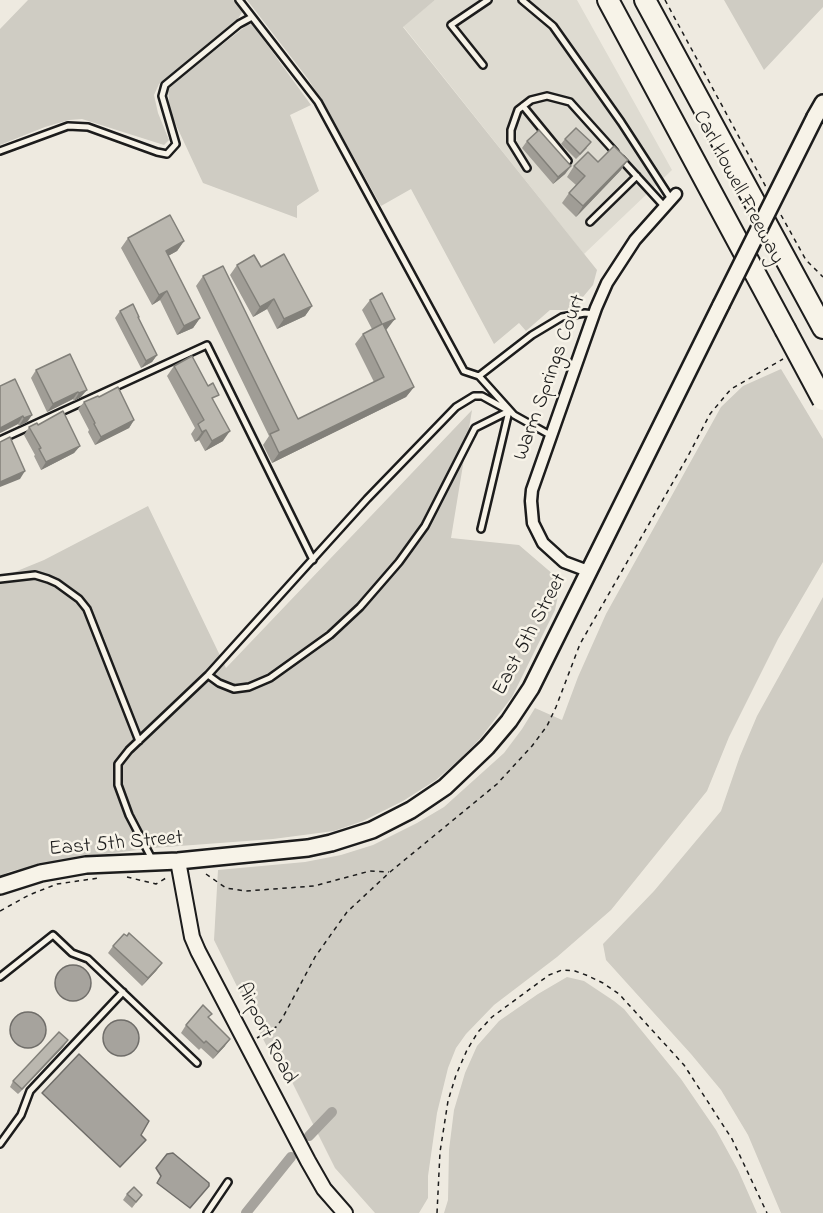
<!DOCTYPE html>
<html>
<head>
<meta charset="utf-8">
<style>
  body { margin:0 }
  canvas { display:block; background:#eeeae0 }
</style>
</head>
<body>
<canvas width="823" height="1213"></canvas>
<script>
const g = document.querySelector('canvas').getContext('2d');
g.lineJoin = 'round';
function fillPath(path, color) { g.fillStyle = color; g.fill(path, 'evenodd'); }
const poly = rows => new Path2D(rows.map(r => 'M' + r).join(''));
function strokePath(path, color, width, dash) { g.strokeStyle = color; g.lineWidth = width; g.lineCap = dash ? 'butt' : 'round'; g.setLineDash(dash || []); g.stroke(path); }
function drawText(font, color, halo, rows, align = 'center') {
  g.font = font + ' "Indie Flower",sans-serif'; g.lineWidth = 5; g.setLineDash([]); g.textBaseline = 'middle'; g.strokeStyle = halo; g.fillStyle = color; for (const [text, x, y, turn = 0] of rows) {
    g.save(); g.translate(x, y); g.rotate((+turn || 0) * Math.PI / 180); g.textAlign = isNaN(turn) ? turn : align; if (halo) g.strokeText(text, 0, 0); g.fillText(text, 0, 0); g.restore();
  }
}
fillPath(poly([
  [435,0,577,0,672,170,584,254,403,26]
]), '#dedbd1');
fillPath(poly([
  [28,0,234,0,242,12,238,19,159,84,154,95,158,113,169,140,164,145,82,119,69,120,45,127,0,145,0,29],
  [247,0,435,0,403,27,597,270,593,285,572,310,550,310,526,331,519,323,494,344,411,189,381,206,326,107,308,79],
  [724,0,823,0,823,7,764,70],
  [252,24,311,105,290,115,319,191,297,206,297,218,203,183,170,112,168,90,171,85,247,25],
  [781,369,823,439,823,562,778,639,729,737,707,791,611,910,557,957,494,1005,466,1034,456,1048,448,1068,437,1113,428,1176,428,1198,419,1213,375,1213,335,1168,281,1060,275,1063,214,940,218,870,305,862,341,855,373,845,417,823,444,807,504,753,522,729,535,708,562,720,578,677,606,614,721,407,743,386],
  [472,410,451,538,519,545,561,581,555,610,512,697,479,740,459,760,436,780,403,801,363,821,334,831,273,839,153,848,75,858,11,871,0,876,0,578,44,560,148,506,226,668],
  [823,597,823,1213,781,1213,748,1135,721,1090,691,1054,606,960,603,944,654,891,721,811,740,756,757,716],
  [567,977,584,981,614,1001,624,1009,681,1079,716,1130,738,1170,757,1213,444,1213,448,1200,449,1150,454,1110,465,1073,477,1046,499,1021,538,994]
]), '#cfccc3');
const water = poly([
  '55 983a18 18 0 1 1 36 0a18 18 0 1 1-36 0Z',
  '10 1030a18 18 0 1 1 36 0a18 18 0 1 1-36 0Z',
  '103 1038a18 18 0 1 1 36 0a18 18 0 1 1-36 0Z',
  [79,1054,149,1121,141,1135,146,1140,120,1167,42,1093,79,1054],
  [173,1153,209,1183,209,1186,190,1208,157,1183,161,1176,156,1168,167,1154,173,1153]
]);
fillPath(water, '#a6a39d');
strokePath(water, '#6f6d69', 1.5);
strokePath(poly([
  [309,1136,332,1112],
  [246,1213,291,1157]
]), '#a6a39d', 10);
const service = poly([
  [239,0,318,102,464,371,479,376,532,335,562,317,585,313,594,314],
  [522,0,553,26,621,122,671,199],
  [483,65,451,25,488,0],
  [523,106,568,161],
  [0,151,68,126,88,127,157,152,167,154,176,144,162,96,165,85,239,24,252,17],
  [621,159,664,206],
  [527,168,511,142,511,130,518,110,531,100,547,96,570,102,615,152],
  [590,222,637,176],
  [479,376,514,415,550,435],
  [0,440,207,345,313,560],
  [481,529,509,411],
  [0,579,35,575,48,579,57,583,79,599,87,609,139,741],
  [208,675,219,683,234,689,249,687,270,678,330,635,360,607,399,562,425,526,475,428,509,411],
  [153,861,129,815,118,785,118,764,129,750,208,675,367,499,456,407,474,396,482,396,509,411],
  [0,977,53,935,72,953,88,959,197,1063],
  [0,1144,21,1115,30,1091,123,992],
  [207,1213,228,1182]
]);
const minor = poly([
  [588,571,564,562,543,543,533,523,531,501,532,490,596,308,607,283,635,240,676,194]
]);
const tertiary = poly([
  [178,861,192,937,198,951,308,1161,324,1189,345,1213]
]);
const secondary = poly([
  [815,117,823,103],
  [0,886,41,873,86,865,178,861,308,848,331,843,372,830,411,810,445,787,487,747,509,721,531,688,721,305]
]);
const motorway = poly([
  [608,0,785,329],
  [645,0,823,328]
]);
strokePath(service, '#1c1c1c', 10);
strokePath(minor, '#1c1c1c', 15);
strokePath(tertiary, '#1c1c1c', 18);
strokePath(secondary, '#1c1c1c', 20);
strokePath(motorway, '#1c1c1c', 24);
strokePath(poly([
  [665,0,766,187],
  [781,215,806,260,823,277],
  [206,874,226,888,246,891,314,886,370,871,389,872],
  [127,877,156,884,166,878],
  [0,911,29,895,57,884,99,878],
  [257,1038,276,1027,282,1019,315,957,347,912,390,872,497,784,532,746,547,726,556,707,580,644,688,456,710,414,731,389,783,359],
  [437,1213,440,1152,448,1101,456,1075,467,1050,478,1032,492,1017,549,975,562,970,575,971,586,975,603,983,619,994,684,1065,732,1139,767,1213]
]), '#1c1c1c', 1.5, [4.5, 4.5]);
strokePath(service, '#f7f3e8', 5);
strokePath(minor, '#f7f3e8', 10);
strokePath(tertiary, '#f7f3e8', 14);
strokePath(secondary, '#f7f3e8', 15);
strokePath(motorway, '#f7f3e8', 20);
const secondaryBridge = poly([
  [721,305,815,117]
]);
const motorwayBridge = poly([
  [785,329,823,400]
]);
strokePath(secondaryBridge, '#1c1c1c', 20, []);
strokePath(motorwayBridge, '#1c1c1c', 24, []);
strokePath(secondaryBridge, '#f7f3e8', 15);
strokePath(motorwayBridge, '#f7f3e8', 20);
fillPath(poly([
  [565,139,587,148,576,159,561,144],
  [527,141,571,166,565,174,553,184,522,148],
  [598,162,621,170,576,217,562,203,569,193,576,185,567,177,574,166],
  [128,238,184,241,177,251,168,256,200,318,193,328,177,335,160,300,152,305,121,248],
  [237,265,261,267,312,306,305,316,277,329,267,309,253,317,230,275],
  [203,276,298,419,374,382,355,344,363,334,372,329,362,310,370,300,387,329,386,330,414,387,406,397,272,463,263,445,269,436,196,286],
  [120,311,138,318,157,355,152,362,141,368,115,318],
  [70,354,81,397,74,401,73,399,47,412,31,378,36,370],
  [174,366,208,386,214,402,223,441,205,451,199,440,195,442,191,434,195,428,167,376],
  [0,386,32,415,27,422,19,426,18,424,0,433],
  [99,397,134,420,129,428,95,445,88,432,89,430,78,409,84,402],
  [38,425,80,446,74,453,41,470,34,456,35,455,24,435,29,427],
  [113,946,162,963,156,971,142,986,108,953],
  [209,1018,225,1046,213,1059,201,1048,199,1050,181,1033,186,1025],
  [64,1046,18,1094,10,1087,13,1081],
  [127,1194,142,1195,132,1208,123,1200]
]), '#a09d96');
fillPath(poly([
  [628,160,621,170,576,217,583,206],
  [571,166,565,174,553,184,558,177],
  [184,241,177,251,159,261,166,251],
  [167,291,160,300,152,305,159,295],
  [274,299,267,309,253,317,260,307],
  [312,306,305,316,277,329,284,319],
  [200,318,193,328,177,335,184,326],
  [395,319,387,329,376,335,383,324],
  [157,355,152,362,141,368,146,361],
  [414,387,406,397,272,463,279,453],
  [87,390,81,397,74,401,79,393],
  [78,392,73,399,47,412,53,404],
  [32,415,27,422,19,426,24,418],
  [23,416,18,424,0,433,0,428],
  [134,420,129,428,95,445,101,437],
  [206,430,199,440,195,442,202,432],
  [230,431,223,441,205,451,212,441],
  [80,446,74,453,41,470,46,462],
  [25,471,20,479,0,487,0,482],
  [162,963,156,971,142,986,148,978],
  [230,1039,225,1046,213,1059,218,1052],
  [68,1040,64,1046,18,1094,22,1089]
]), '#82807a');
const building = poly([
  [576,128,591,142,580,154,565,139,576,128],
  [539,130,571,166,558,177,527,141,539,130],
  [614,146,628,160,583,206,569,193,585,176,574,166,588,152,598,162,614,146],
  [170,215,184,241,166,251,200,318,184,326,167,291,159,295,128,238,170,215],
  [284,254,312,306,284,319,274,299,260,307,237,265,254,255,261,267,284,254],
  [223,266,298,419,384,377,363,334,382,324,370,300,382,293,395,319,383,324,414,387,279,453,270,434,279,430,203,276,223,266],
  [133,304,139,317,138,317,157,355,146,361,120,311,133,304],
  [70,354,87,390,79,393,78,392,53,404,36,370,70,354],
  [192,356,208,386,213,383,219,395,212,398,230,431,212,441,206,430,202,432,198,424,204,420,174,366,192,356],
  [15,379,32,415,24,418,23,416,0,428,0,386,15,379],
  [118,387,134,420,101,437,94,424,95,423,84,402,98,396,99,397,118,387],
  [63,411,80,446,46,462,39,449,41,448,29,427,37,423,38,425,63,411],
  [10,437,25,471,0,482,0,442,10,437],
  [129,933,162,963,148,978,113,946,124,934,127,936,129,933],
  [203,1005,212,1014,208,1017,230,1039,218,1052,206,1041,204,1043,186,1025,203,1005],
  [59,1032,68,1040,22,1089,13,1081,59,1032],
  [134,1187,142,1195,136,1202,127,1194,134,1187]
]);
fillPath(building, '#bab7af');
strokePath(building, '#82807a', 1.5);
drawText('21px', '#1c1c1c', '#f7f3e8', [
  ["Carl Howell Freeway",737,188,62],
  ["Warm Springs Court",551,378,-70],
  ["East 5th Street",531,635,-62],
  ["East 5th Street",116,845,-5],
  ["Airport Road",265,1034,63]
]);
</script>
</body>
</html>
